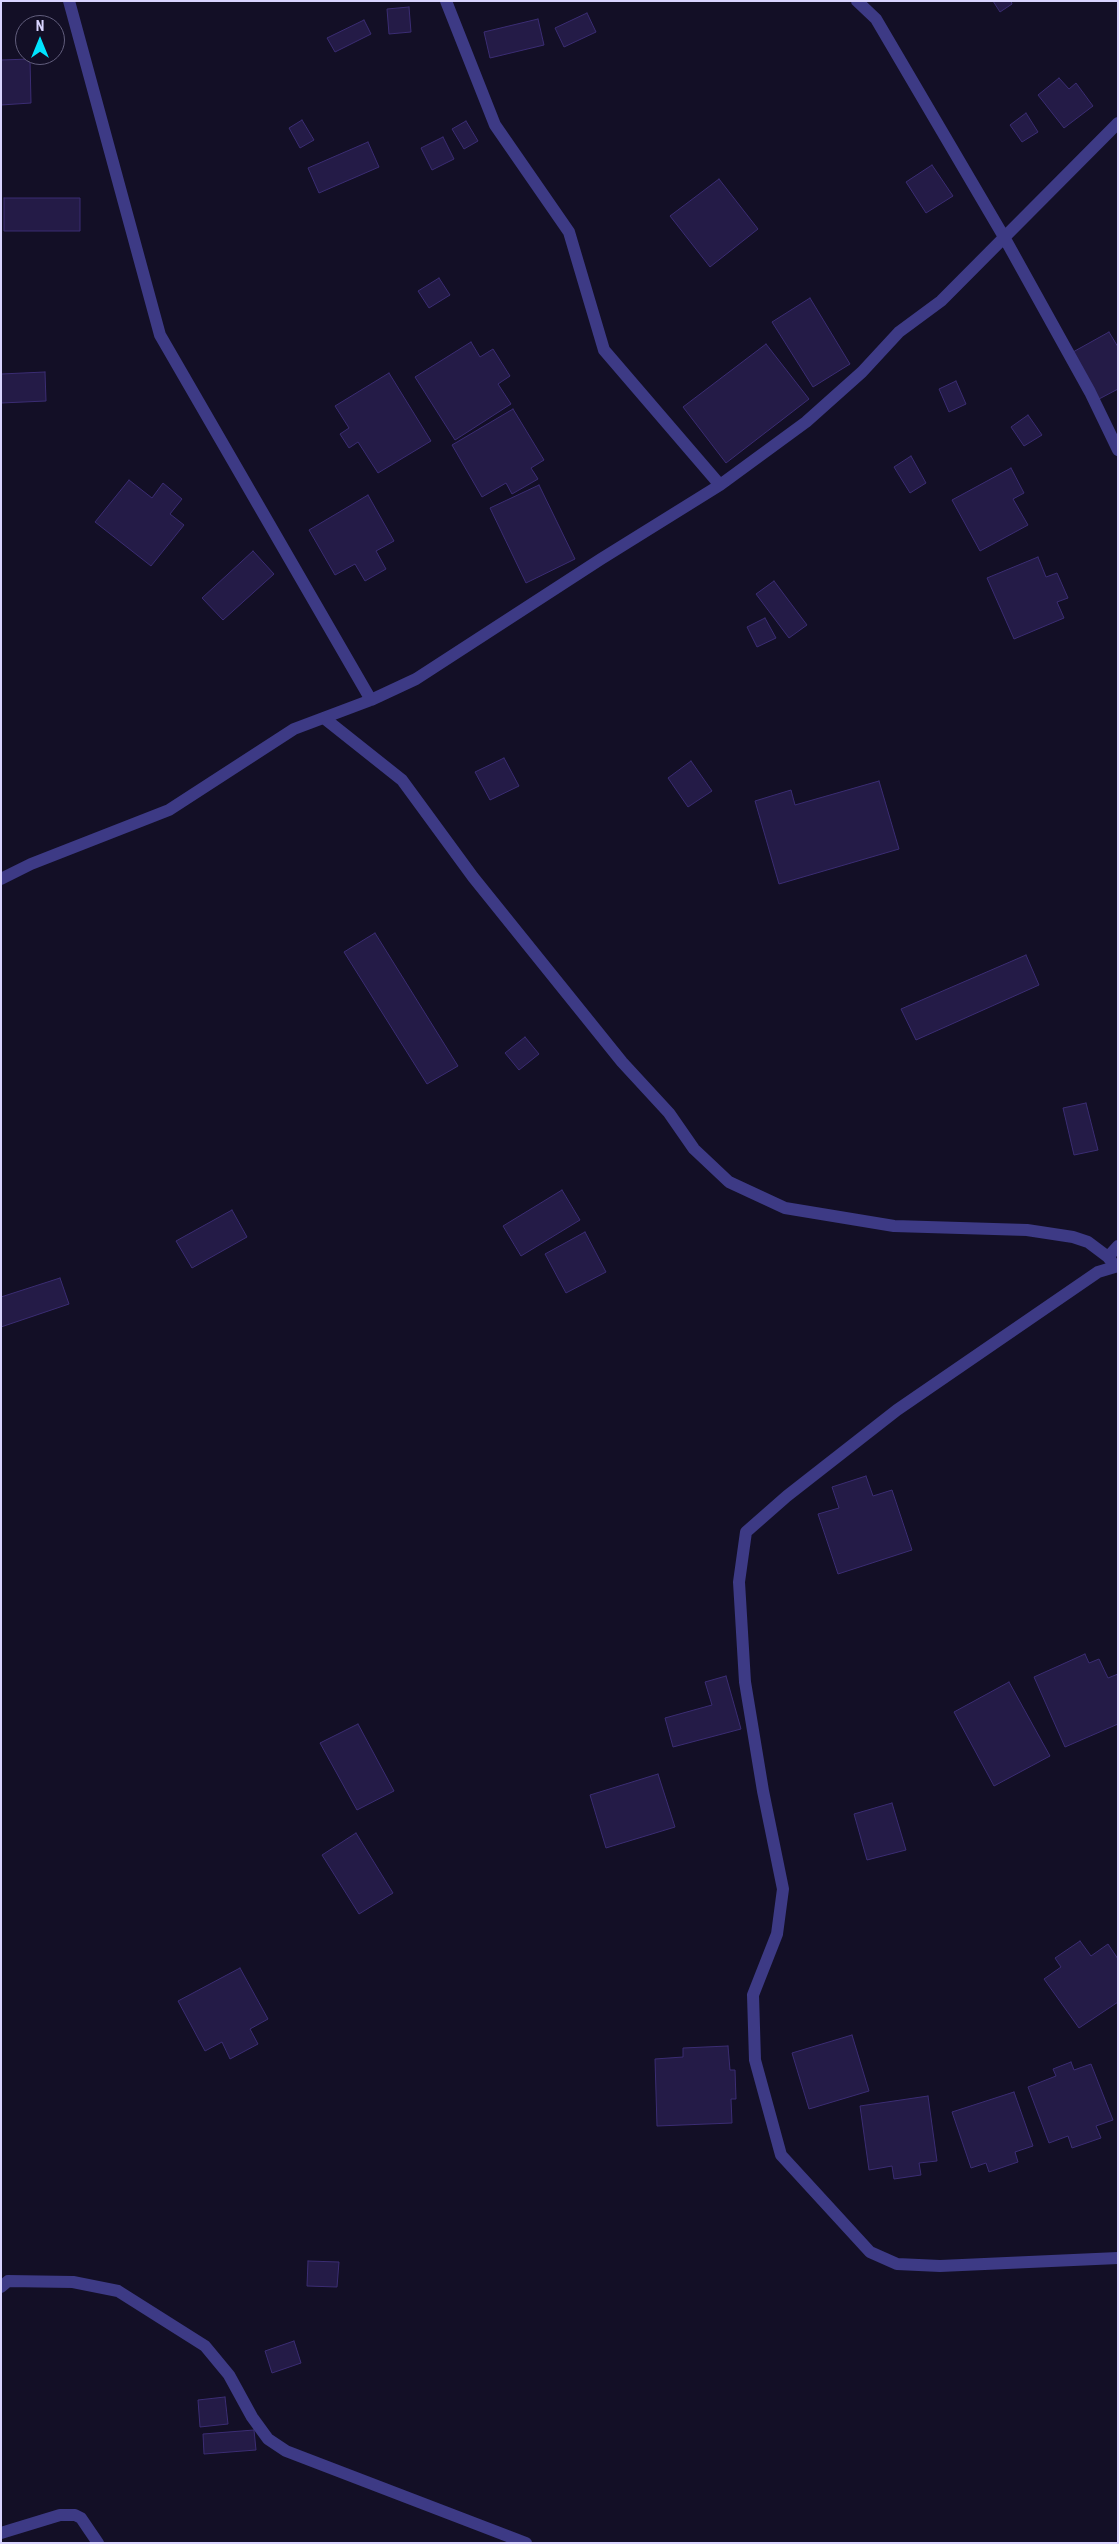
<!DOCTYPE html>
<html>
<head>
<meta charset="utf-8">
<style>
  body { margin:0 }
  #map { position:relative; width:1119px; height:2544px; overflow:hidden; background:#130f26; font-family:"Roboto Condensed",sans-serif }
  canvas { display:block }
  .frame { position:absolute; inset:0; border:2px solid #d9d4ff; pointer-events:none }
  .north { position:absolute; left:15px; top:15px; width:50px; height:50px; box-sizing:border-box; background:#130f26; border:1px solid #625e7d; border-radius:50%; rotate:0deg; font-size:14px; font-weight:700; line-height:20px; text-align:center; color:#d9d4ff }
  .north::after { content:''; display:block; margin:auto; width:18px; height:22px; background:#00e5ff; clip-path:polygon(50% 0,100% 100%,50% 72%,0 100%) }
</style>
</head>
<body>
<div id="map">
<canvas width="1119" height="2544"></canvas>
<div class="frame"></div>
<div class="north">N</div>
</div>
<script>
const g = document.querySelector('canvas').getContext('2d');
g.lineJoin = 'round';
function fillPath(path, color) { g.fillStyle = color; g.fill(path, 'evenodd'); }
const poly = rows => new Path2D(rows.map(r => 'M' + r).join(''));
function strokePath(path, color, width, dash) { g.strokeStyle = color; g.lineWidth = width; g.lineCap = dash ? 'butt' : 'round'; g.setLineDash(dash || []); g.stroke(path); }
const building = poly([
  [993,1,1011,1,1012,4,1000,12,993,1],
  [409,7,411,32,389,34,387,9,409,7],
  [587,13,596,32,564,47,555,28,587,13],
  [538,19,544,45,490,58,484,32,538,19],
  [364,20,371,34,335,52,327,38,364,20],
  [30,59,31,103,1,105,1,60,30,59],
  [1059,78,1069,89,1076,83,1093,106,1064,128,1038,95,1059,78],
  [1026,113,1038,132,1022,142,1010,125,1026,113],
  [302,120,314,140,300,148,289,128,302,120],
  [466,121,478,141,464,149,452,129,466,121],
  [443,137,454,159,432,170,421,148,443,137],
  [368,142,379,167,319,193,308,168,368,142],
  [932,165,953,196,926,213,906,182,932,165],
  [719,179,758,229,710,267,670,216,719,179],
  [4,198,80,198,80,231,4,231,4,198],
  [439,278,450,295,429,308,418,291,439,278],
  [810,298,850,364,813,387,772,322,810,298],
  [1109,332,1118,347,1118,389,1099,399,1073,352,1109,332],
  [471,342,480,357,493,349,510,376,498,384,511,404,455,440,415,377,471,342],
  [766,344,809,399,726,463,683,407,766,344],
  [45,372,46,401,1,403,1,374,45,372],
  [389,373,431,441,378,473,358,442,349,448,340,434,349,428,335,406,389,373],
  [956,381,966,404,949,412,939,389,956,381],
  [513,409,544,460,531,468,538,479,512,494,506,483,482,497,452,445,513,409],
  [1028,415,1042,435,1024,446,1011,427,1028,415],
  [911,456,926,483,910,493,894,467,911,456],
  [1011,468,1024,493,1013,499,1028,525,980,551,952,500,1011,468],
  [129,480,152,498,163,483,182,499,170,514,184,525,151,566,95,522,129,480],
  [539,485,575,559,526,583,490,508,539,485],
  [368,495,394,541,376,551,386,569,365,581,355,564,335,575,309,530,368,495],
  [253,551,274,574,223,620,202,598,253,551],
  [1038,557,1046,577,1057,573,1068,598,1057,602,1064,618,1014,639,987,578,1038,557],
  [774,581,807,625,789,638,756,594,774,581],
  [765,618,776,638,757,647,747,627,765,618],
  [504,758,519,786,490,800,475,772,504,758],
  [691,761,712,791,688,807,668,778,691,761],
  [879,781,899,849,779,884,755,801,791,790,795,805,879,781],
  [375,933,458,1066,427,1084,344,952,375,933],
  [1026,955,1039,985,916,1040,901,1009,1026,955],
  [525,1037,539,1054,519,1070,505,1053,525,1037],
  [1086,1103,1098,1150,1074,1155,1063,1108,1086,1103],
  [562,1190,580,1220,521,1256,503,1226,562,1190],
  [232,1210,247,1237,192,1268,176,1241,232,1210],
  [585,1232,606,1272,566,1293,545,1254,585,1232],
  [60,1278,69,1304,1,1327,1,1297,60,1278],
  [866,1476,873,1496,892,1490,912,1550,838,1574,818,1514,839,1508,832,1487,866,1476],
  [1085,1654,1089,1663,1099,1659,1108,1678,1118,1674,1118,1724,1065,1747,1034,1677,1085,1654],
  [726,1676,741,1729,673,1747,665,1718,712,1705,705,1682,726,1676],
  [1009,1682,1050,1756,994,1786,954,1712,1009,1682],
  [358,1724,394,1791,357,1810,320,1743,358,1724],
  [658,1774,675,1827,606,1848,590,1795,658,1774],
  [892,1803,906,1850,867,1860,854,1814,892,1803],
  [356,1833,393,1893,359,1914,322,1855,356,1833],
  [1080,1941,1091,1956,1108,1944,1118,1959,1118,2002,1079,2028,1044,1979,1061,1967,1055,1958,1080,1941],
  [240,1968,268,2019,250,2029,258,2044,230,2059,222,2042,205,2051,178,2001,240,1968],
  [852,2035,869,2091,809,2109,792,2053,852,2035],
  [728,2046,730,2070,735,2070,736,2099,731,2099,732,2123,657,2126,655,2059,683,2057,683,2048,728,2046],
  [1071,2062,1074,2070,1091,2064,1113,2120,1096,2126,1101,2138,1072,2148,1068,2136,1049,2143,1028,2087,1056,2076,1053,2069,1071,2062],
  [1014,2092,1033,2146,1015,2152,1018,2162,989,2172,986,2163,971,2168,952,2112,1014,2092],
  [928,2096,937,2161,919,2163,921,2175,894,2179,892,2166,869,2170,860,2106,928,2096],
  [308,2261,339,2262,337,2287,307,2286,308,2261],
  [294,2341,301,2363,272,2373,265,2351,294,2341],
  [225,2397,228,2424,200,2427,198,2400,225,2397],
  [254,2430,256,2450,204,2454,203,2434,254,2430]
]);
fillPath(building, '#241b47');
strokePath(building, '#3b2d73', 1);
strokePath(poly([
  [69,1,160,335,371,700],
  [446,1,495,125,569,232,604,350,720,485],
  [857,1,876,19,1004,237,1090,392,1118,450],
  [324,718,402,780,473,877,622,1062,669,1113,694,1149,729,1182,785,1208,894,1226,1027,1230,1073,1237,1088,1242,1108,1257,1115,1266],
  [1,879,31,864,169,810,294,729,371,700,416,679,601,559,720,485,806,422,862,372,899,332,941,301,1118,123],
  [1108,1257,1118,1246],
  [1118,1266,1098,1272,897,1410,787,1496,746,1532,739,1582,745,1682,763,1791,783,1889,777,1934,753,1995,755,2060,781,2155,870,2252,897,2264,940,2266,1118,2258],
  [1,2287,8,2281,73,2282,118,2291,205,2346,229,2375,252,2417,268,2439,286,2451,526,2543],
  [1,2533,60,2515,75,2515,81,2518,98,2543]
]), '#3d3a85', 12);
</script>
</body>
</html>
